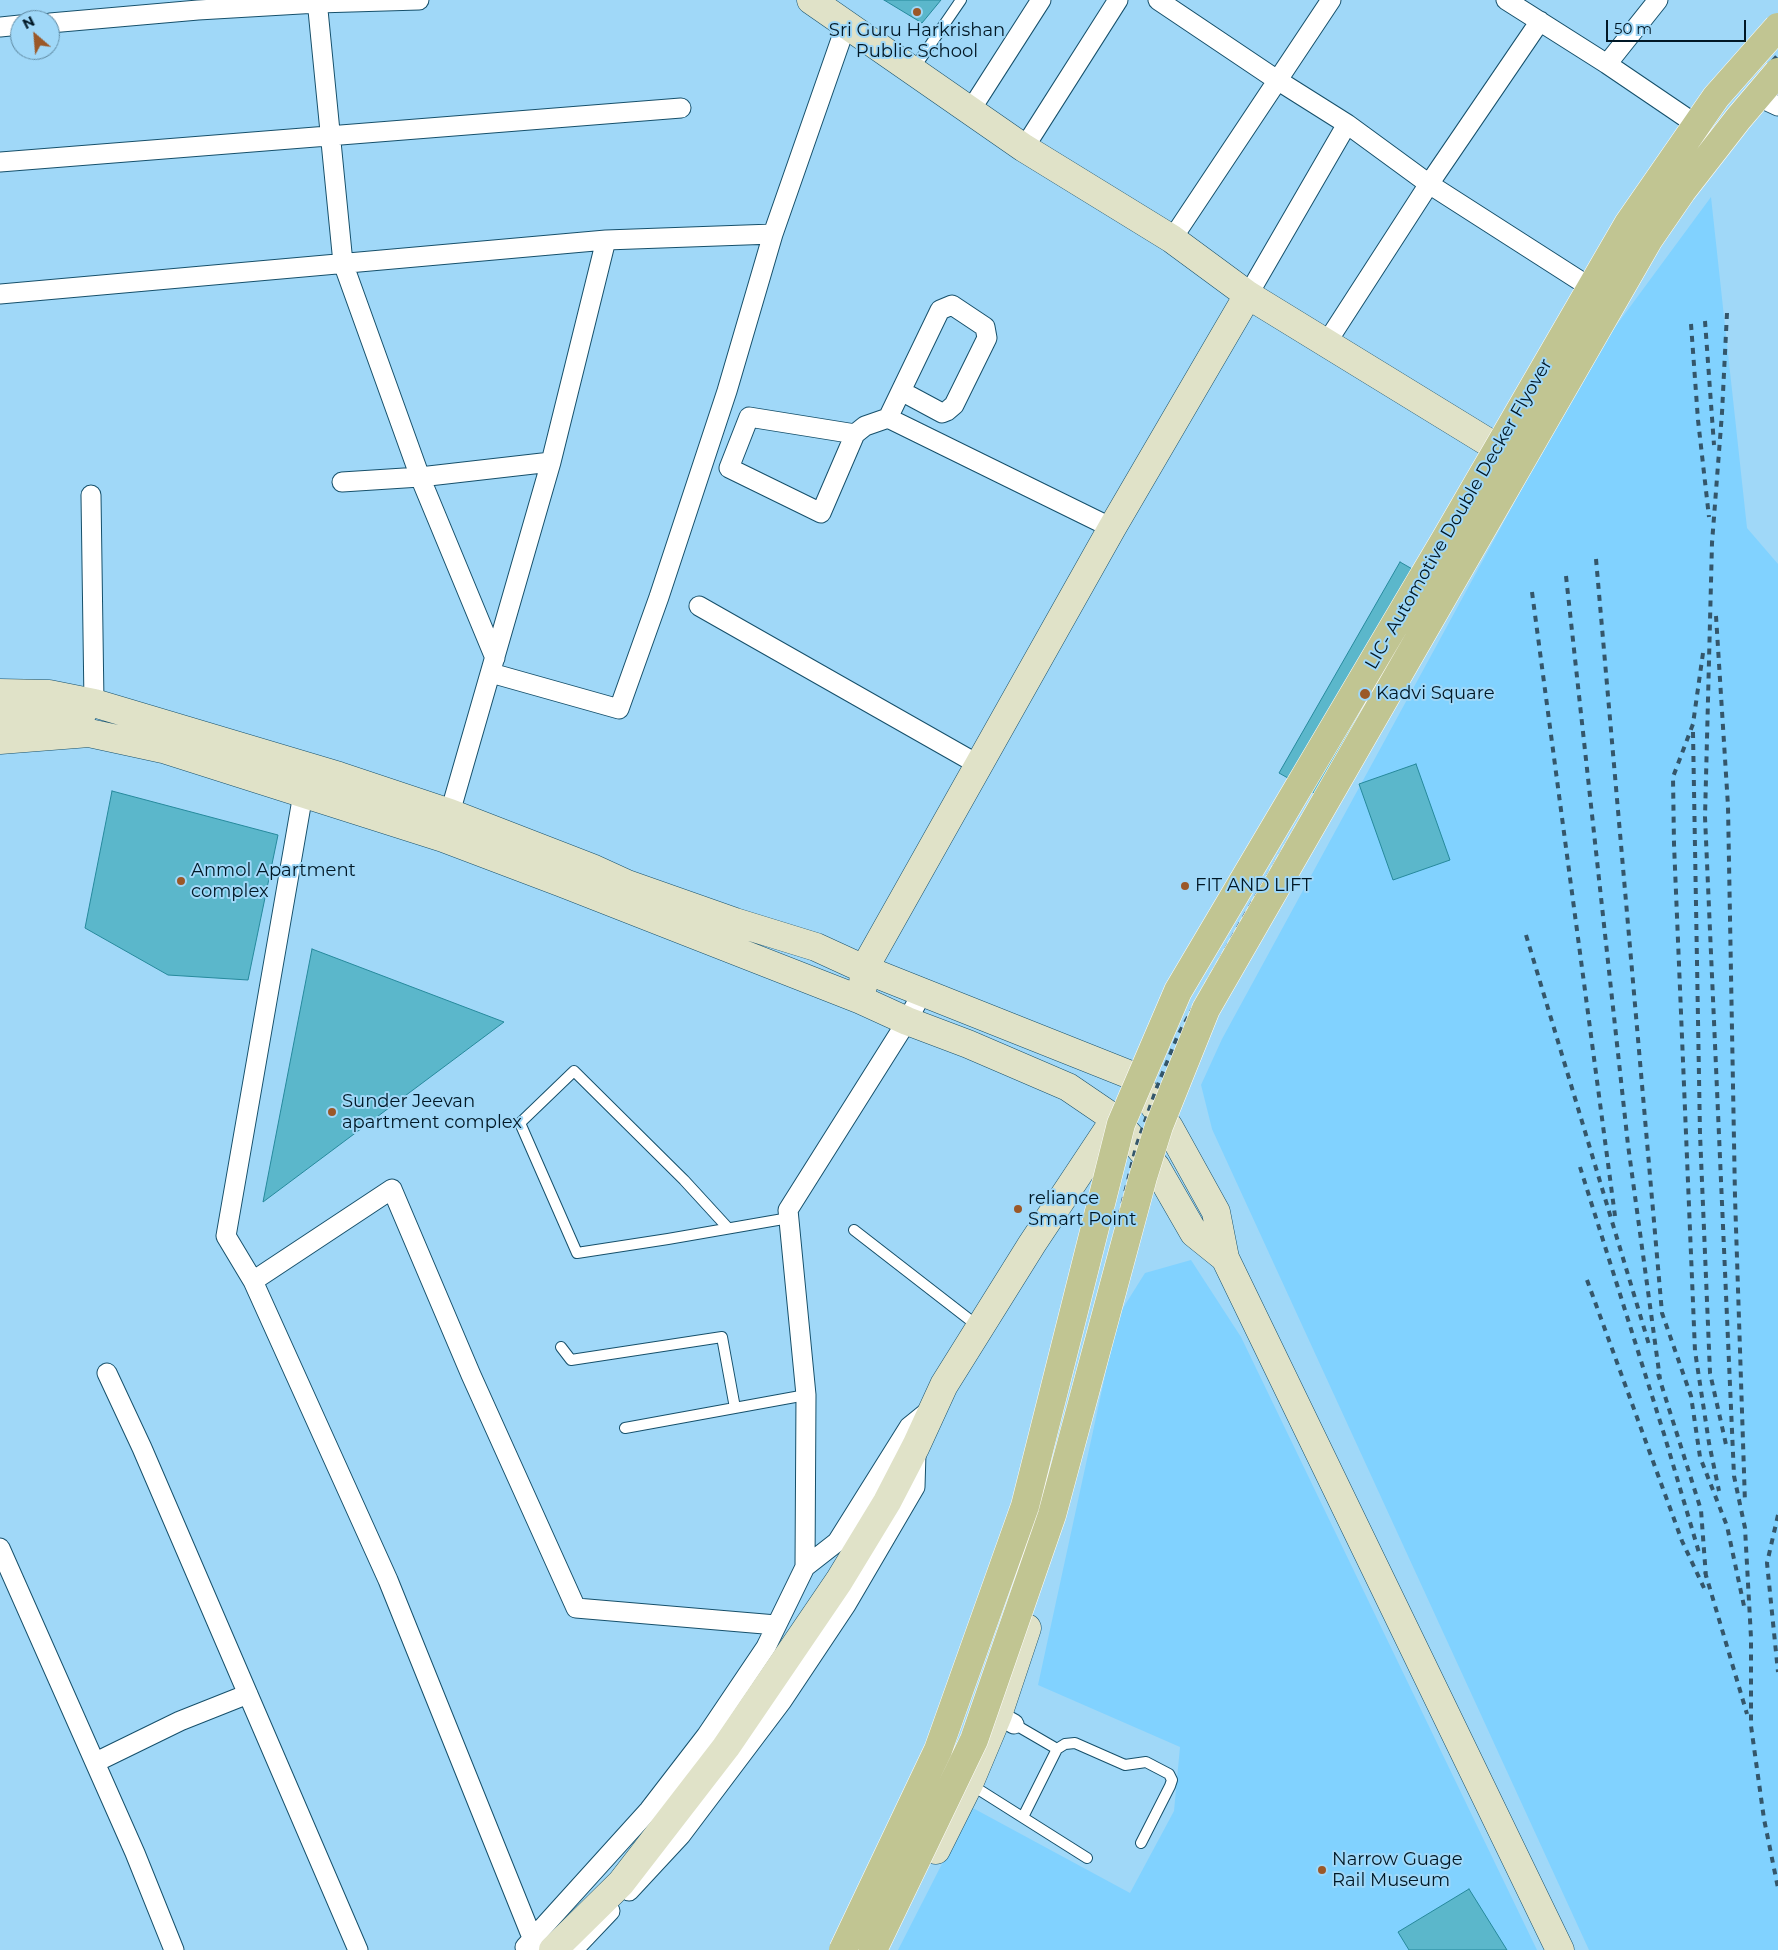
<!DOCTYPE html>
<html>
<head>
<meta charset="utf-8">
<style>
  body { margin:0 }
  #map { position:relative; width:1778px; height:1950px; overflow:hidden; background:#a0d8f8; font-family:Montserrat,sans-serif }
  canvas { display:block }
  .north { position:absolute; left:10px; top:10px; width:50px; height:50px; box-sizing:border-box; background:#a0d8f8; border:1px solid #608ba4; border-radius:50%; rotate:333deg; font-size:14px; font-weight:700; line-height:20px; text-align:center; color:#001826 }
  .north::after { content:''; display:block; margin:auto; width:18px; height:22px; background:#9b5828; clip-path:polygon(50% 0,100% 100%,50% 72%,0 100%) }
  .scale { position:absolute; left:1606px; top:20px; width:140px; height:22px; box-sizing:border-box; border:2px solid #001826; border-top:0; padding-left:6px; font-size:15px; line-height:18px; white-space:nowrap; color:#001826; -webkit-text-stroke:4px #a0d8f8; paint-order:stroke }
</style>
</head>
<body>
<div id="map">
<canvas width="1778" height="1950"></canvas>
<div class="north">N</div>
<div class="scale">50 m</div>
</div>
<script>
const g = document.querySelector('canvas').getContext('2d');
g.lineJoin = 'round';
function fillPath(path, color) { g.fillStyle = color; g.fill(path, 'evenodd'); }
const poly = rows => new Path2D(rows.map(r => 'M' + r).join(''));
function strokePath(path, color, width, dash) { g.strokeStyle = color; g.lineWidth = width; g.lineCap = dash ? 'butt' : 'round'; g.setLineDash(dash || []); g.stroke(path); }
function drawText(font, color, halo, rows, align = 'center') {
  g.font = font + ' Montserrat,sans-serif'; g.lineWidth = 4; g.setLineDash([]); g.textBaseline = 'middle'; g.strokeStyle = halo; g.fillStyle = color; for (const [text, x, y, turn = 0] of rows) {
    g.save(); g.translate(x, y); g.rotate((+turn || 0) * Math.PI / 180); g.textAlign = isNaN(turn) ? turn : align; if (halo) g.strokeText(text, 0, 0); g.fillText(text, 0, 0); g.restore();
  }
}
fillPath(poly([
  [1711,197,1747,528,1778,564,1778,1950,1589,1950,1212,1129,1201,1085,1222,1039,1596,353],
  [1191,1260,1241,1337,1537,1950,898,1950,971,1807,1130,1893,1174,1811,1180,1747,1038,1685,1118,1316,1145,1273]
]), '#81d2ff');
const building = poly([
  [884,0,941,0,922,23,884,0],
  [1400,562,1456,594,1334,804,1279,773,1400,562],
  [1416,764,1450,860,1393,880,1359,784,1416,764],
  [112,791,278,835,248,980,168,975,85,928,112,791],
  [312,949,504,1022,263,1202,312,949],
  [1469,1889,1507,1950,1409,1950,1398,1932,1469,1889]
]);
fillPath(building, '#5bb7cb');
strokePath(building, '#26899c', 1);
const lane = poly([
  [913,70,961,0],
  [728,1228,684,1180,574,1071,520,1123,577,1253,668,1239,789,1218],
  [854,1230,979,1327],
  [561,1347,571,1360,722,1337,735,1408],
  [625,1428,806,1395],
  [1014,1724,1057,1749,1065,1744,1075,1743,1125,1765,1146,1762,1169,1774,1172,1780,1170,1786,1141,1843],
  [981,1791,1087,1858],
  [1023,1817,1057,1749]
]);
const street = poly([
  [317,0,343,263,420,477,495,658],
  [1158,0,1274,78,1347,124,1429,184,1585,284],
  [1506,0,1607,64,1691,121],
  [50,23,198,10,318,3,419,0],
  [0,27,20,25],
  [1607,64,1658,0],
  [1765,100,1778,106],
  [970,111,1041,0],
  [1024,148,1118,0],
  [0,162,681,108],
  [1172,239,1331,0],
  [606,240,773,234],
  [0,294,606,240,551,462,447,823],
  [1248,295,1347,124],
  [1327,342,1429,184,1540,21],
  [888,418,1112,528],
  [855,434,749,417,729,468,821,513,855,434,865,426,888,418,901,391,942,413,947,411,954,405,987,338,985,327,952,305,940,310,901,391],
  [342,482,420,477,551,462],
  [91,495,94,703],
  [699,606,979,765],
  [491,673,619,709,659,597,727,391,773,234,846,25],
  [303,794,226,1236,253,1281,388,1580,533,1940,531,1950],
  [253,1281,392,1189,471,1375,576,1608,776,1625],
  [107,1373,142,1448,358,1950],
  [0,1548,135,1853,174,1950],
  [805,1567,806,1395,788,1210,907,1021,922,993],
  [998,1715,1014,1724],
  [96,1762,180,1721,248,1694],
  [629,1891,681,1835,782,1701,846,1605,915,1487,916,1453],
  [525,1947,649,1810,706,1736,766,1647,805,1567,837,1542,909,1427,930,1410],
  [573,1950,610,1911]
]);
const secondary = poly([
  [811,0,1024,148,1172,239,1248,295,1517,460],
  [0,693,49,694,94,703,339,776,450,813,592,868,627,884,735,922,816,947,864,969,1133,1076,1169,1127,1216,1212,1225,1258,1560,1950],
  [0,717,71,718,79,717,82,714],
  [0,740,89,733,163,749,443,838,562,883,861,1000,907,1021,968,1044,1068,1087,1115,1119,1156,1167,1194,1233,1225,1258],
  [863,986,864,969,1112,528,1248,295],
  [936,1850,969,1784,998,1715,1027,1628],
  [553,1950,621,1883,726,1747,839,1581,887,1502,916,1446,944,1385,1032,1244,1115,1119]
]);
strokePath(lane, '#16506b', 12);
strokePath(street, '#16506b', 21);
strokePath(secondary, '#16506b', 29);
strokePath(lane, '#fff', 10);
strokePath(street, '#fff', 19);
strokePath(secondary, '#e0e2c8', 28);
strokePath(poly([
  [1727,313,1722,413,1712,543,1705,817,1734,1476,1745,1528,1751,1638,1751,1726,1764,1819,1778,1888],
  [1705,321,1714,445],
  [1691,324,1698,420,1709,517],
  [1596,559,1662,1313,1691,1396,1700,1457,1727,1526,1744,1606],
  [1566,576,1628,1145,1660,1379],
  [1532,592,1615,1216],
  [1716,616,1728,806,1735,1197,1745,1503],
  [1703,653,1693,724,1673,777,1674,844,1695,1351,1709,1443,1719,1491],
  [1693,732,1700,1134,1710,1373,1727,1449],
  [1526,935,1650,1348],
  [1580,1167,1664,1434,1700,1556],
  [1587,1280,1682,1541,1704,1588],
  [1658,1374,1701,1510,1706,1577],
  [1778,1515,1767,1563,1778,1672],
  [1705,1572,1747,1714],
  [854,1950,907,1840,940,1761,1011,1577,1052,1444,1126,1144,1146,1083,1167,1030,1230,919,1639,218,1689,146,1726,99,1778,38],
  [866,1950,917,1845,951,1766,1021,1581,1063,1447,1080,1381,1136,1147,1157,1087,1178,1035,1240,924,1649,224,1698,153,1734,106,1778,55]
]), '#34566a', 4, [6, 6]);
const primaryBridge = poly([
  [843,1950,938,1750,1025,1506,1121,1124,1178,991,1446,538,1628,224,1716,97,1778,27],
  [873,1950,974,1740,1052,1515,1143,1177,1159,1126,1206,1009,1649,239,1682,191,1738,119,1778,72]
]);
strokePath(primaryBridge, '#fff', 29, []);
strokePath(primaryBridge, '#c1c592', 28);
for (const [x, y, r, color] of [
  [917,12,5,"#9b5828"],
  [1365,694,6,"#9b5828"],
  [181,881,5,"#9b5828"],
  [1185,886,5,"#9b5828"],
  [332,1112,5,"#9b5828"],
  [1018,1209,5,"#9b5828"],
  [1322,1870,5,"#9b5828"]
]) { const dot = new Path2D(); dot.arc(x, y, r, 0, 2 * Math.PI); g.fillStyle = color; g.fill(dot); strokePath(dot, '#a0d8f8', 2); }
drawText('18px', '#001826', '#a0d8f8', [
  ["Sri Guru Harkrishan",917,31,"center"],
  ["Public School",917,52,"center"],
  ["Kadvi Square",1376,694],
  ["Anmol Apartment",191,871],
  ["complex",191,892],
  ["FIT AND LIFT",1195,886],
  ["Sunder Jeevan",342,1102],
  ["apartment complex",342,1123],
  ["reliance",1028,1199],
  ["Smart Point",1028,1220],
  ["Narrow Guage",1332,1860],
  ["Rail Museum",1332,1881]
], 'left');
drawText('18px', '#001826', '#a0d8f8', [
  ["LIC- Automotive Double Decker Flyover",1459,514,-60]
]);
</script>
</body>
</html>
